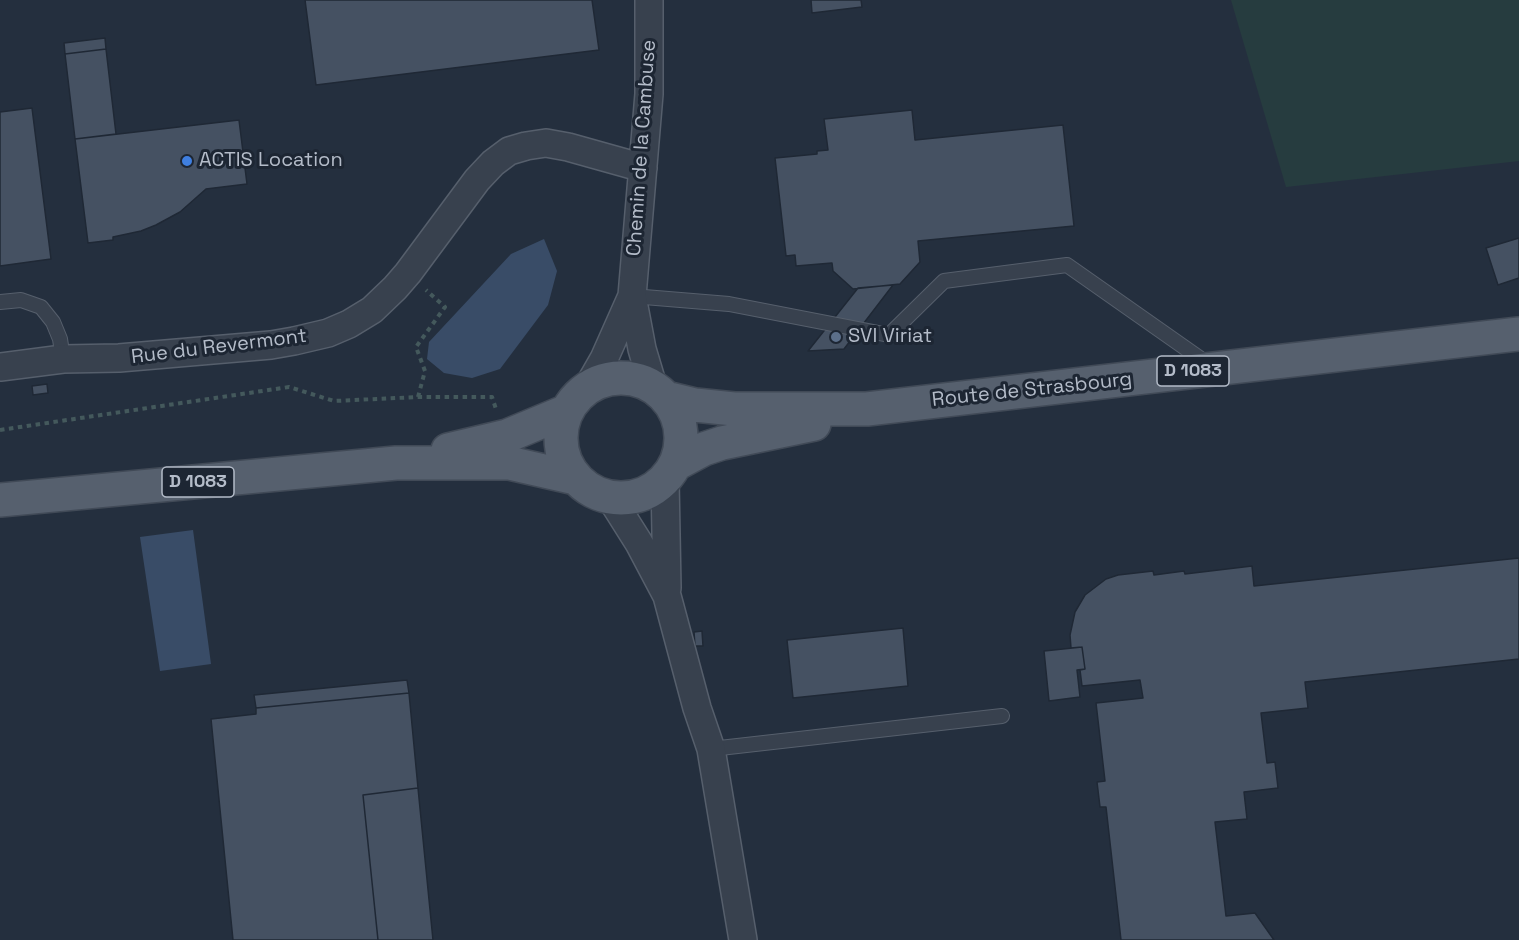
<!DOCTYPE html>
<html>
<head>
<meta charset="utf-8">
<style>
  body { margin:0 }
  canvas { display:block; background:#242f3e }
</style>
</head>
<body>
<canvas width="1519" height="940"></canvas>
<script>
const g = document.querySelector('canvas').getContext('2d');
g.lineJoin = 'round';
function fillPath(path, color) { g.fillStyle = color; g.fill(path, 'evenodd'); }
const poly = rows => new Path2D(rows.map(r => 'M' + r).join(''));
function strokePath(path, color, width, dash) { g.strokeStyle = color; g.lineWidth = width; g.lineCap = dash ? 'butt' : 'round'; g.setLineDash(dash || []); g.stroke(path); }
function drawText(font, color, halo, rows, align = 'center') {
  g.font = font + ' "Space Grotesk",sans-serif'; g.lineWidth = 6; g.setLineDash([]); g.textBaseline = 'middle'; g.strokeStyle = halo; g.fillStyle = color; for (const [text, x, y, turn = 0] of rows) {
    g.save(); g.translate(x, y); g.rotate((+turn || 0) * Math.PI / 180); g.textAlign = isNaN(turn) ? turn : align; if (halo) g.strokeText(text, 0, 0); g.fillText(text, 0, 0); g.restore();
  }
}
fillPath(poly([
  [1231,0,1519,0,1519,161,1286,187]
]), '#263c3f');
fillPath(poly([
  [544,239,557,271,548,305,500,369,472,378,444,373,427,359,429,342,511,254],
  [193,530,211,664,160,671,140,537]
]), '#394c67');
const building = poly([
  [305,0,592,0,599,50,316,85,305,0],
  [811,0,861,0,862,7,812,13,811,0],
  [105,38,106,49,65,54,64,43,105,38],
  [106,49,116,134,75,139,65,54,106,49],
  [32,108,51,259,0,266,0,112,32,108],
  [912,110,915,140,1063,125,1074,226,918,241,920,262,900,284,853,289,833,271,832,263,796,266,795,255,786,256,775,158,817,154,817,151,828,150,824,119,912,110],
  [239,120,247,184,206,189,180,212,156,225,141,231,113,237,113,240,88,243,75,139,239,120],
  [1519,238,1519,278,1498,285,1486,248,1519,238],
  [893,285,844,349,808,351,858,288,893,285],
  [47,384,48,393,33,395,32,386,47,384],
  [1519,558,1519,659,1305,682,1308,708,1261,713,1267,763,1275,762,1278,788,1244,792,1247,819,1215,822,1226,916,1255,913,1274,940,1121,940,1106,807,1100,807,1097,782,1105,781,1096,703,1143,698,1140,680,1082,686,1080,670,1085,669,1082,647,1071,648,1070,635,1075,612,1085,595,1106,579,1118,575,1153,571,1154,575,1184,571,1185,574,1252,566,1254,586,1519,558],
  [903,628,908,686,793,698,787,640,903,628],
  [702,631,703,646,695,646,694,632,702,631],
  [1082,647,1085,669,1077,670,1080,697,1049,701,1044,651,1082,647],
  [407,680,409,693,256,708,254,695,407,680],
  [409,693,418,788,363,795,378,940,233,940,211,719,256,714,256,708,409,693],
  [418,788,433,940,378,940,363,795,418,788]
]);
fillPath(building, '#455162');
strokePath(building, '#1f2835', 1.5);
const lane = poly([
  [632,296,729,304,889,335,944,281,1067,265,1208,364],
  [0,302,21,300,41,307,53,322,60,339,63,359],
  [711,749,1002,716]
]);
const street = poly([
  [649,0,649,94,632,296,642,349,653,386],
  [0,367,63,359,119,358,271,345,294,341,328,333,349,324,372,310,395,288,408,273,477,180,493,163,509,151,526,146,546,143,568,147,643,168],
  [588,387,604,359,632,296],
  [665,480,667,588],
  [610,497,639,543,667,596,697,708,711,749,743,940]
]);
const primary = poly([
  '561 438a60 60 0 1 1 120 0a60 60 0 1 1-120 0Z',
  [666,398,695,405,734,409,867,409,1519,334],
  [448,450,507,436,567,411],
  [676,464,704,449,722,443,814,424],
  [0,500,396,463,509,463,575,478]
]);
strokePath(lane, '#565f6c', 16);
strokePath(street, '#565f6c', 30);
strokePath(primary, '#414a57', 36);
strokePath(poly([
  [418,397,425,371,416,347,445,307,426,290],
  [0,430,289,387,334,401,418,397,492,397,496,409]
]), '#44595c', 4, [4.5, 4.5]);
strokePath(lane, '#38414e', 14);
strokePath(street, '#38414e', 27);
strokePath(primary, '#56606e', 33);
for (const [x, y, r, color] of [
  [187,161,6,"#3f7fe0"],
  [836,337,6,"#5c6f8a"]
]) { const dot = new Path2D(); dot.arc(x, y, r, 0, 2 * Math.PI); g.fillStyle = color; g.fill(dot); strokePath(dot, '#1d2633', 2); }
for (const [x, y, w] of [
  [1193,371,72],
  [198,482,72]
]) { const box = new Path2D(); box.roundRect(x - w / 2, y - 15, w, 30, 4.5); g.fillStyle = '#1d2633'; g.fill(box); strokePath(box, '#b4bcc9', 1.5); }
drawText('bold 18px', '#b4bcc9', null, [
  ["D 1083",1193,371],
  ["D 1083",198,482]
]);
drawText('20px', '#b4bcc9', '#1d2633', [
  ["Chemin de la Cambuse",642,148,-86],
  ["Rue du Revermont",219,347,-7],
  ["Route de Strasbourg",1032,390,-6]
]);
drawText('20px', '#b4bcc9', '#1d2633', [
  ["ACTIS Location",199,161],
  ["SVI Viriat",848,337]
], 'left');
</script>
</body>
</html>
